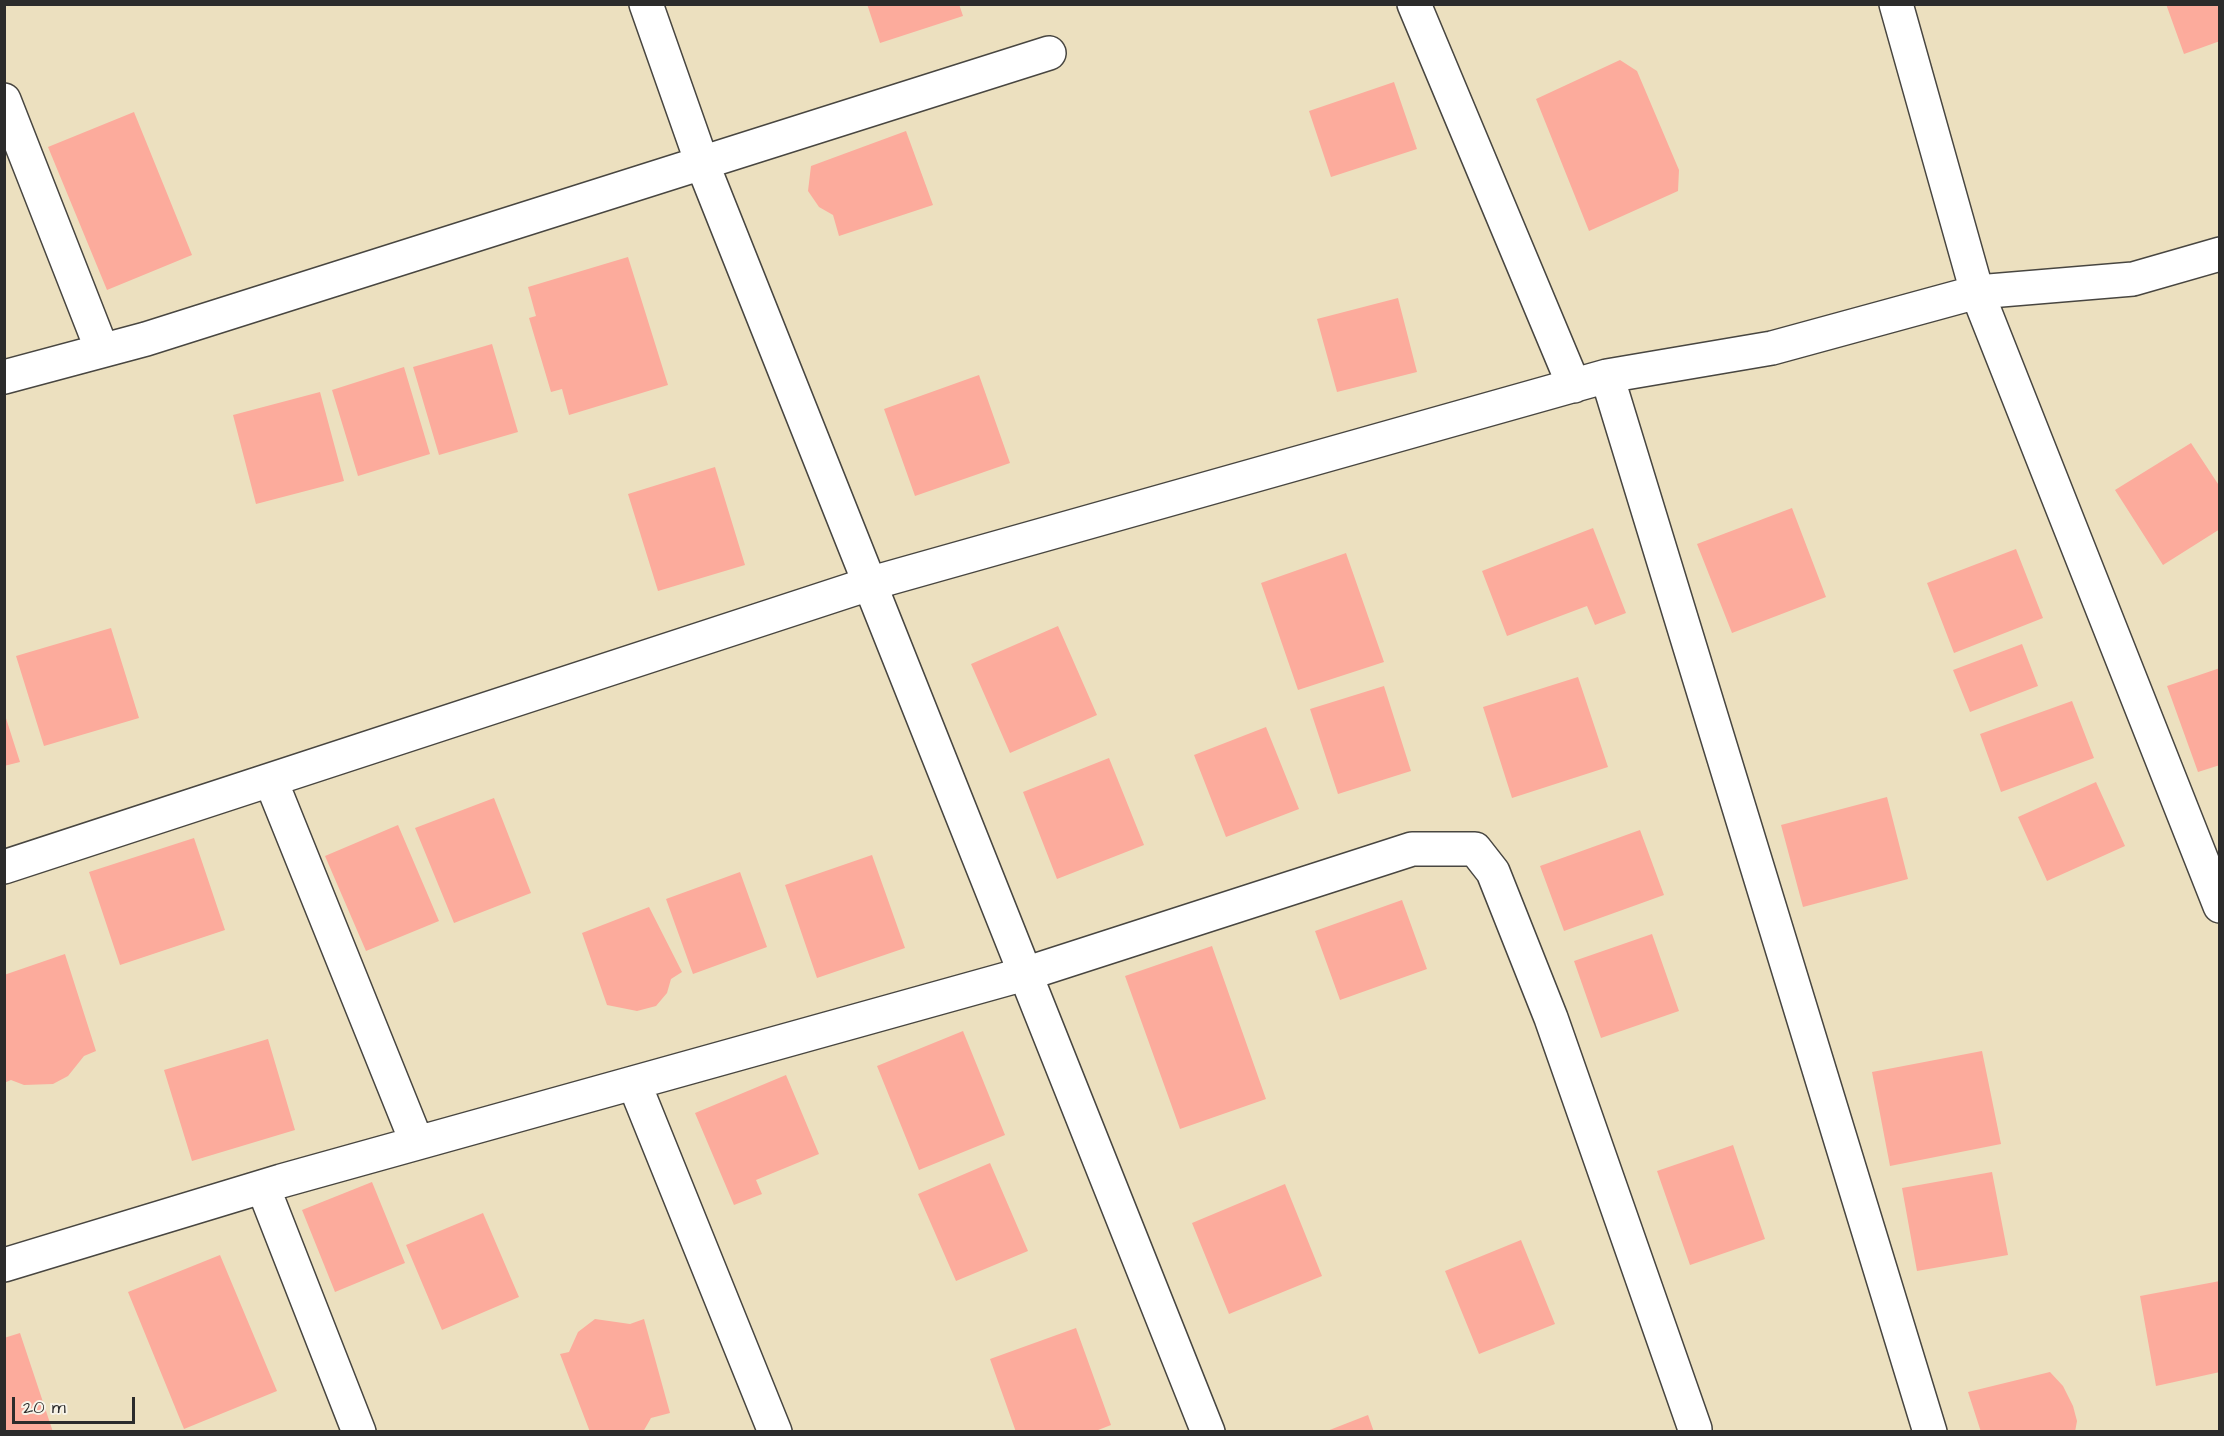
<!DOCTYPE html>
<html>
<head>
<meta charset="utf-8">
<style>
  body { margin:0 }
  #map { position:relative; width:2224px; height:1436px; overflow:hidden; background:#ece0bf; font-family:"Architects Daughter",sans-serif }
  canvas { display:block }
  .frame { position:absolute; inset:0; border:6px solid #2b2b2b; pointer-events:none }
  .scale { position:absolute; left:12px; top:1397px; width:123px; height:27px; box-sizing:border-box; border:3px solid #2b2b2b; border-top:0; padding-left:8px; font-size:18px; line-height:21px; white-space:nowrap; color:#2b2b2b; -webkit-text-stroke:4px #f7f3e8; paint-order:stroke }
</style>
</head>
<body>
<div id="map">
<canvas width="2224" height="1436"></canvas>
<div class="frame"></div>
<div class="scale">20 m</div>
</div>
<script>
const g = document.querySelector('canvas').getContext('2d');
g.lineJoin = 'round';
function fillPath(path, color) { g.fillStyle = color; g.fill(path, 'evenodd'); }
const poly = rows => new Path2D(rows.map(r => 'M' + r).join(''));
function strokePath(path, color, width, dash) { g.strokeStyle = color; g.lineWidth = width; g.lineCap = dash ? 'butt' : 'round'; g.setLineDash(dash || []); g.stroke(path); }
fillPath(poly([
  [867,4,959,4,963,16,880,43],
  [2166,4,2220,4,2220,41,2184,54],
  [1620,60,1637,71,1679,170,1678,191,1589,231,1536,99],
  [1394,82,1417,149,1331,177,1309,111],
  [134,112,192,255,107,290,48,147],
  [906,131,933,205,839,236,833,215,819,207,808,191,811,166],
  [628,257,668,385,569,415,562,389,551,392,529,318,536,316,528,287],
  [1398,298,1417,372,1337,392,1317,319],
  [492,344,518,432,439,455,413,367],
  [404,367,430,454,358,476,332,390],
  [979,375,1010,463,915,496,884,409],
  [320,392,344,481,256,504,233,415],
  [2191,443,2220,487,2220,529,2163,565,2115,490],
  [715,467,745,565,658,591,628,494],
  [1792,508,1826,597,1732,633,1697,544],
  [1593,528,1626,613,1595,625,1587,606,1507,636,1482,571],
  [2016,549,2043,618,1954,653,1927,583],
  [1346,553,1384,662,1298,690,1261,583],
  [1058,626,1097,715,1010,753,971,664],
  [111,628,139,718,44,746,16,656],
  [2022,644,2038,686,1970,712,1953,670],
  [2220,668,2220,765,2198,772,2167,686],
  [1578,677,1608,767,1512,798,1483,707],
  [1384,686,1411,771,1338,794,1310,709],
  [2072,701,2094,758,2001,792,1980,734],
  [4,712,20,762,4,766],
  [1266,727,1299,809,1226,837,1194,755],
  [1109,758,1144,845,1057,879,1023,792],
  [2096,782,2125,846,2047,881,2018,817],
  [1887,797,1908,879,1803,907,1781,825],
  [494,798,531,893,454,923,415,828],
  [398,825,439,921,366,951,325,856],
  [1640,830,1664,895,1564,931,1540,866],
  [194,838,225,930,120,965,89,872],
  [872,855,905,948,817,978,785,885],
  [740,872,767,947,693,974,666,899],
  [1402,900,1427,969,1340,1000,1315,931],
  [649,907,682,972,671,979,667,993,656,1006,637,1011,607,1005,582,933],
  [1652,934,1679,1011,1601,1038,1574,961],
  [1212,946,1266,1099,1180,1129,1125,976],
  [65,954,96,1051,84,1056,68,1076,53,1084,24,1085,11,1080,4,1083,4,975],
  [963,1031,1005,1135,919,1170,877,1066],
  [268,1039,295,1130,192,1161,164,1070],
  [1982,1051,2001,1144,1890,1166,1872,1072],
  [786,1075,819,1154,756,1180,762,1194,734,1205,695,1113],
  [1733,1145,1765,1239,1690,1265,1657,1171],
  [990,1163,1028,1251,956,1281,918,1194],
  [1992,1172,2008,1255,1917,1271,1902,1188],
  [372,1182,405,1263,335,1292,302,1210],
  [1285,1184,1322,1276,1229,1314,1192,1223],
  [483,1213,519,1297,442,1330,406,1245],
  [1521,1240,1555,1324,1479,1354,1445,1271],
  [220,1255,277,1391,184,1429,128,1292],
  [2220,1281,2220,1372,2156,1386,2140,1296],
  [595,1319,630,1324,644,1319,670,1413,651,1418,643,1432,590,1432,560,1354,569,1352,578,1332],
  [1076,1328,1111,1425,1093,1432,1016,1432,990,1359],
  [20,1333,53,1432,4,1432,4,1338],
  [2050,1372,2063,1386,2073,1406,2077,1421,2075,1432,1981,1432,1968,1392],
  [1368,1415,1374,1432,1328,1432,1327,1431]
]), '#fcab9c');
const minor = poly([
  [646,4,702,163,1208,1432],
  [1414,4,1574,386],
  [1896,4,1977,292,2220,906],
  [4,100,102,350],
  [1607,376,1930,1432],
  [4,377,146,339,1049,53],
  [271,781,417,1143],
  [4,867,872,583,1607,376,1772,348,1977,292,2133,279,2220,254],
  [634,1083,775,1432],
  [263,1187,359,1432],
  [4,1265,281,1181,1028,973,1412,849,1475,849,1493,872,1551,1018,1695,1429]
]);
strokePath(minor, '#484641', 36);
strokePath(minor, '#fff', 33);
</script>
</body>
</html>
